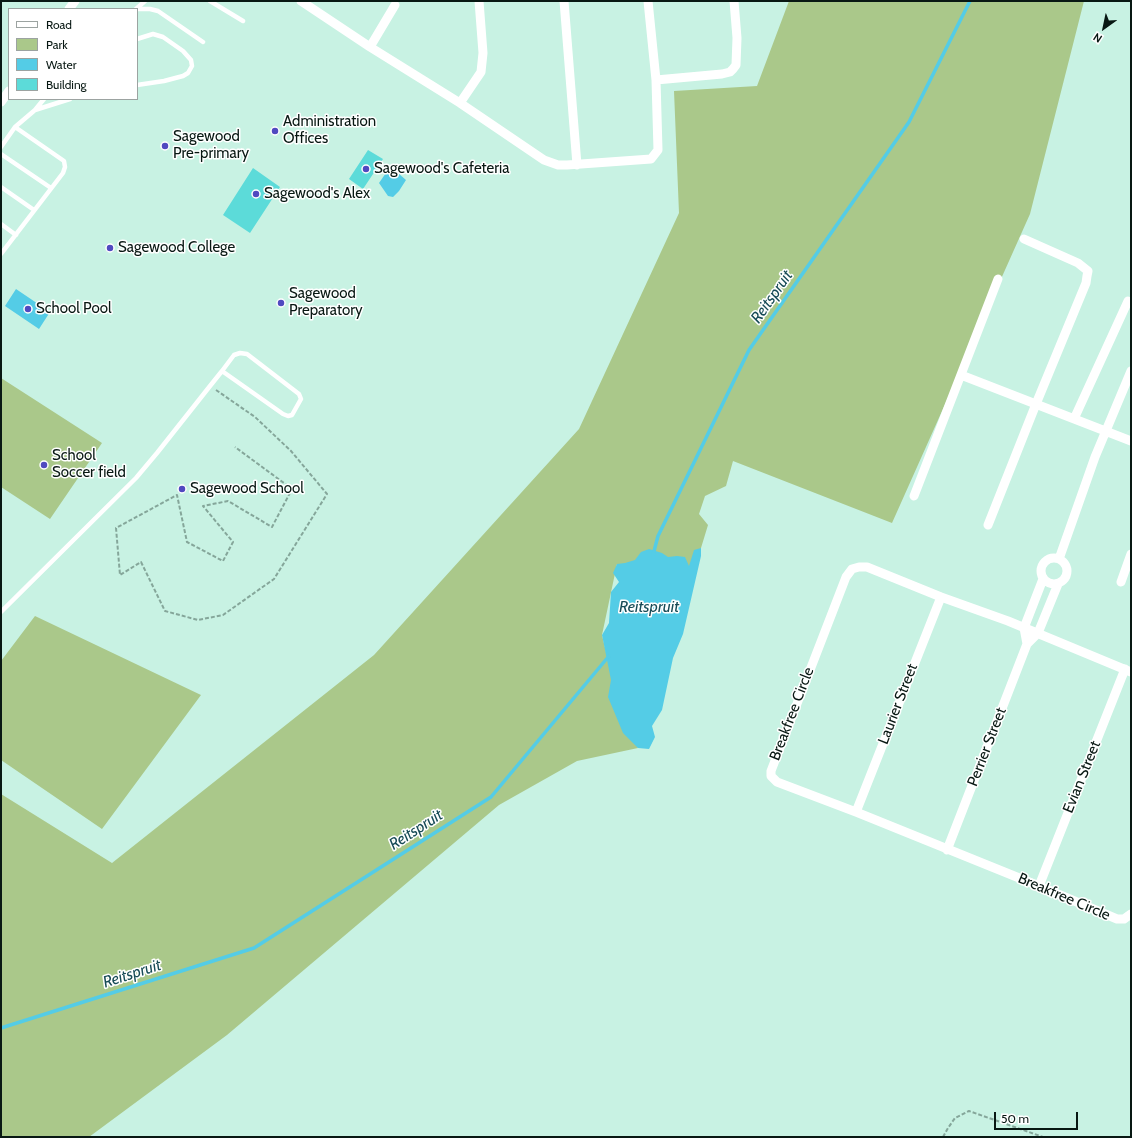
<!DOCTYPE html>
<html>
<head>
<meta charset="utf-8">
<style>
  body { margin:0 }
  #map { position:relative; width:1132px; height:1138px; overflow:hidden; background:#c8f2e3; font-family:Cabin,sans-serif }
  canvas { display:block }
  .frame { position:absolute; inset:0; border:2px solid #081813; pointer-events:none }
  .legend { position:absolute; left:8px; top:8px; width:130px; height:92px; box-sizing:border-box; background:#fff; border:1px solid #9ca3a1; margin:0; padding:5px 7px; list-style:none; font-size:12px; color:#081813 }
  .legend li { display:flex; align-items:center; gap:8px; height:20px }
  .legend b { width:20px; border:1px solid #9ca3a1 }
  .north { position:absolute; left:1084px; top:8px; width:40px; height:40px; -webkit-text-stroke:3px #fff; paint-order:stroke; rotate:213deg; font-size:11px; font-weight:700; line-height:16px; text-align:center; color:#081813 }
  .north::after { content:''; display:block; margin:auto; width:14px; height:18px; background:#081813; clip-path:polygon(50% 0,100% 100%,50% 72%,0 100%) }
  .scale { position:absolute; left:994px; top:1112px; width:84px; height:18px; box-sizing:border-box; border:2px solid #081813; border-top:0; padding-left:5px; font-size:12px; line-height:14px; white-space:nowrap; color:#081813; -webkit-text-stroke:3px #fff; paint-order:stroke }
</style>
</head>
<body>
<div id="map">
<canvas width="1132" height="1138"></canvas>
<div class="frame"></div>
<ul class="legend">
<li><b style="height:5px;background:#fff"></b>Road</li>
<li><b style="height:11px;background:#aac88a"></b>Park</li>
<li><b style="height:11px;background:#54cce6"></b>Water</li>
<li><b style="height:11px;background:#5cdbd9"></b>Building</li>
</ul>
<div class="north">N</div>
<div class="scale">50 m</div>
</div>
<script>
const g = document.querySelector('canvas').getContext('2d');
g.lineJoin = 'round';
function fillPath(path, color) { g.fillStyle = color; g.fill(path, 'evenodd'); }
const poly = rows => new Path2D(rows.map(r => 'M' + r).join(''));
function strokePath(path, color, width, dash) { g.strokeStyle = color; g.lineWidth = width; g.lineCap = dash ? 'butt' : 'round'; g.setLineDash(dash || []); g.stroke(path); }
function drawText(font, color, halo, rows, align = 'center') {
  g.font = font + ' Cabin,sans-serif'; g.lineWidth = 3; g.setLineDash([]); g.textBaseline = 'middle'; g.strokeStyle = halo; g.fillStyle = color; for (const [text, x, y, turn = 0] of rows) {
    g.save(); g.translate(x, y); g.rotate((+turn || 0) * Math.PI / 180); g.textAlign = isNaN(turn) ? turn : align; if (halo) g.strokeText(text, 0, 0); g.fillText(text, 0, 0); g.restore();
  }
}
fillPath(poly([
  [789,1,1084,1,1030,214,892,523,733,461,726,486,705,496,699,514,708,525,701,548,689,567,617,564,602,635,606,652,638,748,577,761,499,805,227,1035,89,1137,1,1137,1,794,112,863,374,655,579,429,679,213,674,91,757,86],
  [1,378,102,443,50,519,1,487],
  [35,616,201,695,102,829,1,760,1,661]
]), '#aac88a');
fillPath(poly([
  [388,170,398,173,406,180,399,191,393,197,388,196,379,183],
  [16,289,50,312,39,329,5,306],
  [701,548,701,556,683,634,673,658,662,710,652,726,655,737,649,749,638,748,623,733,608,697,611,680,602,635,609,623,611,592,619,582,613,573,617,564,625,563,635,560,641,552,649,549,662,553,668,557,677,556,685,557,689,566,694,550]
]), '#54cce6');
strokePath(poly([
  [653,555,658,536,749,350,909,122,970,1],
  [1,1028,254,948,491,797,609,656]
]), '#54cce6', 3.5);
fillPath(poly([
  [368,150,383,159,363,189,349,179],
  [253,168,280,187,250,233,223,215]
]), '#5cdbd9');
strokePath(poly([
  [216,390,255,417,291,451,327,494,274,579,223,615,198,620,165,611,141,562,120,575,116,528,177,495,187,542,223,561,233,542,203,506,228,501,272,527,292,489,235,447],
  [943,1137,948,1128,955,1118,969,1111,1043,1137]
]), '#85a69a', 2, [4, 2]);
strokePath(poly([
  [210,1,243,21],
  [136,9,145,1],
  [137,9,150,9,158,11,203,42],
  [137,39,153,34,163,37,183,51,191,60,192,66,188,73,183,76,164,81,137,85],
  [35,110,44,99],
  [1,147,15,127,35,110,70,99],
  [1,154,51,188],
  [1,187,34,210],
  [1,224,16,235],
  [1,254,63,173,65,167,64,161,15,127],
  [1,612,136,478,157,453,210,386,222,371,234,355,240,353,247,354,299,394,301,399,292,415,288,416,283,414,222,371]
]), '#fff', 4.5);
strokePath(poly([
  [301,1,370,47,460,103,544,160,558,165,567,165,651,159,658,150,656,80,648,1],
  [564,1,577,165],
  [69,9,75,1],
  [370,47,395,5],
  [656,80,722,74,730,72,733,69,736,65,737,38,734,1],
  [1,102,9,91],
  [460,103,481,72,483,53,479,1],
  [961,375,1131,441],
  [1074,419,1128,301],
  [914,496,998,279],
  [988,525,1036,404,1086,283,1087,276,1088,271,1078,263,1024,239],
  '1041 571a13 13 0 1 1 26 0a13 13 0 1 1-26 0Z',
  [1059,559,1095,457,1131,371],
  [1121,582,1131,554],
  [1027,644,1024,628,1043,579],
  [1131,672,1008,621,941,597,867,567,859,567,852,569,846,577,771,771,771,776,777,782,856,812,1039,886,1117,919,1124,919,1131,914],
  [856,812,941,597],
  [947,850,1027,644,1038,633,1058,584],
  [1039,886,1125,669]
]), '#fff', 9);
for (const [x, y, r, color] of [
  [275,131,4,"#5049c0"],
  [165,146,4,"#5049c0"],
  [366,169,4,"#5049c0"],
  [256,194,4,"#5049c0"],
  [110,248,4,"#5049c0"],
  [281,303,4,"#5049c0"],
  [28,309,4,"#5049c0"],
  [44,465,4,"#5049c0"],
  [182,489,4,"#5049c0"]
]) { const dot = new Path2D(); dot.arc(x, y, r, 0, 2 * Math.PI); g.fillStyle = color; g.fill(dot); strokePath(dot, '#fff', 1.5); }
drawText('15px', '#081813', '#fff', [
  ["Administration",283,122],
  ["Offices",283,139],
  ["Sagewood",173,137],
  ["Pre-primary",173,154],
  ["Sagewood's Cafeteria",374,169],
  ["Sagewood's Alex",264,194],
  ["Sagewood College",118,248],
  ["Sagewood",289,294],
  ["Preparatory",289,311],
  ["School Pool",36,309],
  ["School",52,456],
  ["Soccer field",52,473],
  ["Sagewood School",190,489]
], 'left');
drawText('15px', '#081813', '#fff', [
  ["Laurier Street",898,704,-69],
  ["Breakfree Circle",792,714,-69],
  ["Perrier Street",987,747,-69],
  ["Evian Street",1082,777,-68],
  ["Breakfree Circle",1064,897,23]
]);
drawText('italic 16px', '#174b56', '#fff', [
  ["Reitspruit",772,297,-55],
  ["Reitspruit",649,607],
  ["Reitspruit",416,830,-33],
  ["Reitspruit",132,974,-18]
]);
</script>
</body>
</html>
